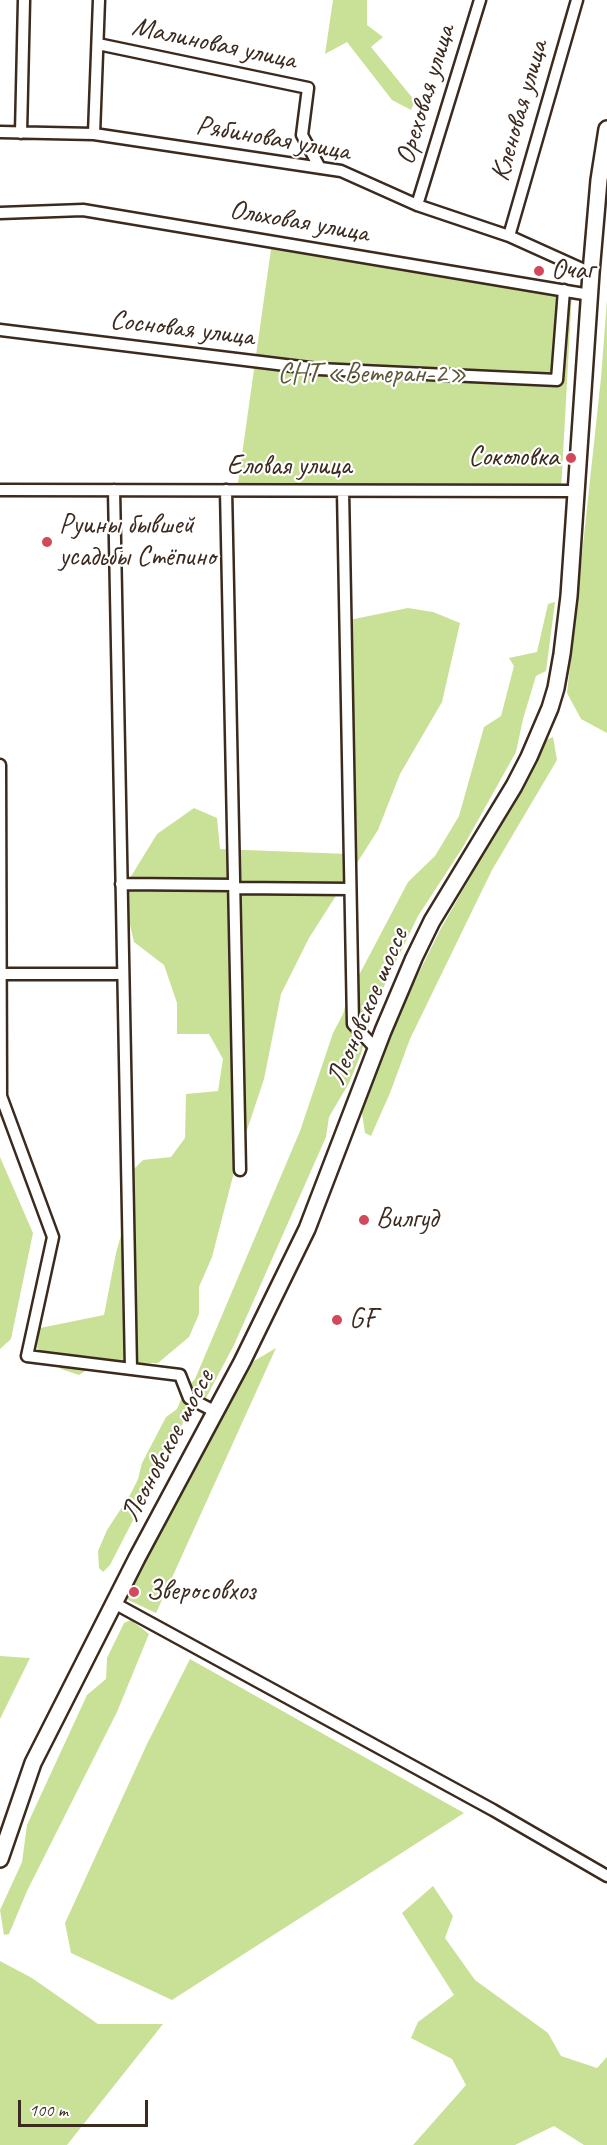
<!DOCTYPE html>
<html>
<head>
<meta charset="utf-8">
<style>
  body { margin:0 }
  #map { position:relative; width:607px; height:2145px; overflow:hidden; background:#fff; font-family:Caveat,sans-serif }
  canvas { display:block }
  .scale { position:absolute; left:18px; top:2100px; width:130px; height:27px; box-sizing:border-box; border:3px solid #3b2a1e; border-top:0; padding-left:8px; font-size:18px; line-height:21px; white-space:nowrap; color:#3b2a1e; -webkit-text-stroke:4px #fff; paint-order:stroke }
</style>
</head>
<body>
<div id="map">
<canvas width="607" height="2145"></canvas>
<div class="scale">100 m</div>
</div>
<script>
const g = document.querySelector('canvas').getContext('2d');
g.lineJoin = 'round';
function fillPath(path, color) { g.fillStyle = color; g.fill(path, 'evenodd'); }
const poly = rows => new Path2D(rows.map(r => 'M' + r).join(''));
function strokePath(path, color, width, dash) { g.strokeStyle = color; g.lineWidth = width; g.lineCap = dash ? 'butt' : 'round'; g.setLineDash(dash || []); g.stroke(path); }
function drawText(font, color, halo, rows, align = 'center') {
  g.font = font + ' Caveat,sans-serif'; g.lineWidth = 4.5; g.setLineDash([]); g.textBaseline = 'middle'; g.strokeStyle = halo; g.fillStyle = color; for (const [text, x, y, turn = 0] of rows) {
    g.save(); g.translate(x, y); g.rotate((+turn || 0) * Math.PI / 180); g.textAlign = isNaN(turn) ? turn : align; if (halo) g.strokeText(text, 0, 0); g.fillText(text, 0, 0); g.restore();
  }
}
fillPath(poly([
  [333,0,367,0,367,25,383,37,371,47,415,101,411,110,392,100,347,42,325,54],
  [272,242,572,292,561,491,237,490],
  [607,300,607,733,581,719,567,693,601,378],
  [555,602,546,671,536,676,523,719,516,752,463,847,418,916,373,1009,361,1054,349,1083,329,1117,326,1137,234,1345,206,1398,183,1423,110,1565,103,1572,99,1568,98,1551,107,1530,130,1495,138,1479,142,1463,166,1417,177,1409,185,1390,195,1379,300,1131,333,1033,343,1014,348,996,408,882,435,856,459,816,484,727,501,716,514,666,509,658,537,652,548,604],
  [408,608,433,612,460,623,442,702,400,774,378,830,309,938,281,994,264,1079,238,1157,212,1257,199,1287,199,1314,189,1337,158,1363,97,1363,79,1375,61,1369,37,1348,40,1328,104,1315,116,1253,127,1214,121,1182,143,1160,171,1157,185,1138,186,1094,218,1091,223,1059,209,1034,177,1034,177,1003,164,965,134,942,126,908,130,878,157,834,194,808,217,818,220,849,348,854,349,620],
  [553,737,557,760,492,870,410,1039,390,1093,371,1136,365,1133,361,1107,402,1007,440,930,492,839,541,742],
  [0,1157,33,1233,11,1339,0,1349],
  [276,1348,156,1613,122,1597,254,1361],
  [131,1620,149,1634,117,1712,27,1891,9,1934,4,1935,0,1910,22,1862,27,1825,87,1695,106,1679,107,1658,124,1623],
  [0,1656,30,1658,0,1719],
  [190,1659,464,1813,172,2000,71,1953,65,1923,147,1744],
  [433,1886,453,1916,445,1938,475,1980,548,2033,561,2056,597,2068,607,2057,607,2145,584,2145,554,2126,515,2145,413,2145,466,2085,452,2059,411,2038,418,2022,454,1995,402,1913],
  [0,1961,32,1978,98,2024,163,2024,67,2145,0,2145]
]), '#c9e197');
const street = poly([
  [98,44,308,88,302,135,320,168],
  [0,132,94,134,341,171,417,205,509,236,591,273],
  [21,133,24,0],
  [94,134,99,0],
  [417,205,480,0],
  [0,213,83,210,590,295],
  [509,236,577,0],
  [0,330,318,369,557,380,564,290],
  [0,490,577,491],
  [114,490,131,1369],
  [226,490,240,1170],
  [343,491,353,1024,376,1049],
  [0,765,1,1096,53,1237,27,1356,180,1375,189,1398,216,1412],
  [121,884,234,885],
  [234,888,350,889],
  [1,974,123,974],
  [114,1603,493,1810,607,1876]
]);
const secondary = poly([
  [0,1859,33,1763,137,1558,242,1362,307,1229,383,1031,414,958,432,921,514,786,529,757,550,708,556,688,562,654,569,596,591,273,599,180,607,129]
]);
strokePath(street, '#3b2a1e', 15);
strokePath(secondary, '#3b2a1e', 20);
strokePath(street, '#fff', 10);
strokePath(secondary, '#fff', 15);
for (const [x, y, r, color] of [
  [539,271,6,"#d1495b"],
  [571,458,6,"#d1495b"],
  [47,542,6,"#d1495b"],
  [364,1220,6,"#d1495b"],
  [337,1320,6,"#d1495b"],
  [134,1592,6,"#d1495b"]
]) { const dot = new Path2D(); dot.arc(x, y, r, 0, 2 * Math.PI); g.fillStyle = color; g.fill(dot); strokePath(dot, '#fff', 2); }
drawText('28px', '#3b2a1e', '#fff', [
  ["Малиновая улица",214,44,12],
  ["Ореховая улица",426,95,-73],
  ["Кленовая улица",520,111,-74],
  ["Рябиновая улица",273,139,10],
  ["Ольховая улица",299,222,10],
  ["Сосновая улица",182,329,7],
  ["Еловая улица",289,467],
  ["Леоновское шоссе",368,1007,-67],
  ["Леоновское шоссе",168,1446,-62]
]);
drawText('28px', '#3b2a1e', '#fff', [
  ["Очаг",551,271],
  ["Соколовка",559,458,"right"],
  ["Руины бывшей",59,526],
  ["усадьбы Стёпино",59,558],
  ["Вилгуд",376,1220],
  ["GF",349,1320],
  ["Зверосовхоз",146,1592]
], 'left');
drawText('28px', '#5e583c', '#fff', [
  ["СНТ «Ветеран-2»",372,375]
]);
</script>
</body>
</html>
